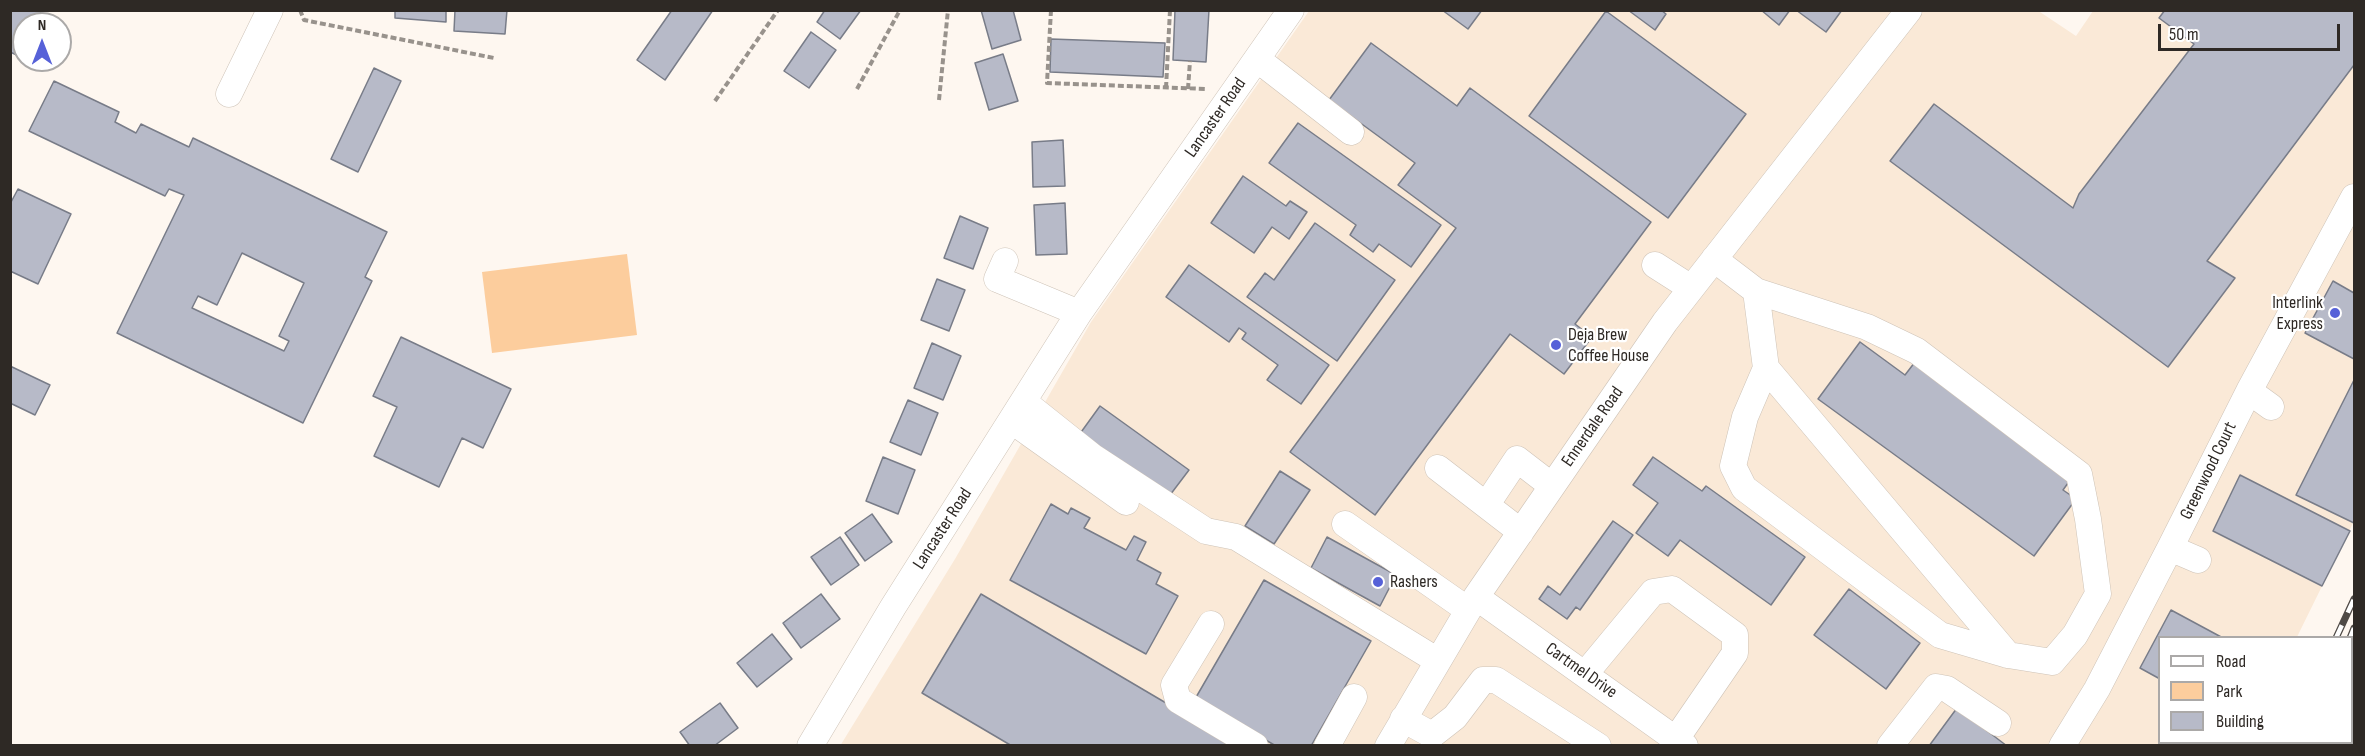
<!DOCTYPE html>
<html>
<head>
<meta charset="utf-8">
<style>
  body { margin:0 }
  #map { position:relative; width:2365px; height:756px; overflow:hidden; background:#fef7f0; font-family:"Sofia Sans Condensed",sans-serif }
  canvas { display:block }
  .frame { position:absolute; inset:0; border:12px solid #2e2925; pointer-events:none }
  .legend { position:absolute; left:2158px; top:636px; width:195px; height:108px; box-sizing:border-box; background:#fff; border:2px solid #aba9a8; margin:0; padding:8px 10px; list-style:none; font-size:18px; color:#2e2925 }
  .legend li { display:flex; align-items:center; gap:12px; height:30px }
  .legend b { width:30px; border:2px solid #aba9a8 }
  .north { position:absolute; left:12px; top:12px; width:60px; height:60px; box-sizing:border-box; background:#fff; border:2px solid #aba9a8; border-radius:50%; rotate:0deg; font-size:16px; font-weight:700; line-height:24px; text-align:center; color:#2e2925 }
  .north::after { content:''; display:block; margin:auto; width:21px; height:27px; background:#5661d8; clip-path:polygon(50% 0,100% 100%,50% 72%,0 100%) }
  .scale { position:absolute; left:2158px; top:24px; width:182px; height:27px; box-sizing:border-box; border:3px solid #2e2925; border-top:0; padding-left:8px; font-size:18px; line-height:21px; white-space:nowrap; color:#2e2925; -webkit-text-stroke:4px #fff; paint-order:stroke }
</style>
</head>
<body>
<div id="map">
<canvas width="2365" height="756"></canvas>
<div class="frame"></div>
<ul class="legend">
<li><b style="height:8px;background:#fff"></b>Road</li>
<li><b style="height:16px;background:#fccd9d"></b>Park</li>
<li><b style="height:16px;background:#b7bac8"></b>Building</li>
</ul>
<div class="north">N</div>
<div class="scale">50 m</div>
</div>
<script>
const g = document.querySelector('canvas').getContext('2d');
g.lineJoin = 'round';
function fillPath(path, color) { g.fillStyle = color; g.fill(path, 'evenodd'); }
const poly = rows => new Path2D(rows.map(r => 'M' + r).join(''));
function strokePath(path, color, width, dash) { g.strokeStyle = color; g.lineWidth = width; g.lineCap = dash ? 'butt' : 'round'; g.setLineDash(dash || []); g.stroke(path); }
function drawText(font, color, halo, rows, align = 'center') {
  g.font = font + ' "Sofia Sans Condensed",sans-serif'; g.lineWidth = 4.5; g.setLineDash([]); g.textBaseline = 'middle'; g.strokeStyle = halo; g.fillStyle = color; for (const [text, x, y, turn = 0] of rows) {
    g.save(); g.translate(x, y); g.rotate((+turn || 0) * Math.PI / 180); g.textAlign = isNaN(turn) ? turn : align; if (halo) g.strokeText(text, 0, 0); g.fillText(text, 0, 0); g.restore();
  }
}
fillPath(poly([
  [2037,10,2076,36,2093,11,2354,11,2354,521,2297,637,2160,638,2160,742,2234,743,2232,745,840,746,955,559,1091,322,1309,11],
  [2354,695,2354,745,2328,745,2330,743,2352,742,2352,701]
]), '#fae9d7');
fillPath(poly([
  [627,254,637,335,492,353,482,272]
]), '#fccd9d');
const building = poly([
  [10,10,42,10,35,24,24,24,24,46,19,56,10,52,10,10],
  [395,10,446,10,446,22,395,18,395,10],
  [455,10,507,10,505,34,454,31,455,10],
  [672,10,713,10,665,80,637,60,672,10],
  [825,10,861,10,840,39,817,22,825,10],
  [981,10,1013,10,1021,40,992,49,981,10],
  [1175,10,1209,10,1206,62,1173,60,1175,10],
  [1442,10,1482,10,1468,29,1442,10],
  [1628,10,1661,10,1666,14,1655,30,1628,10],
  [1761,10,1790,10,1779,25,1761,10],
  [1796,10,1842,10,1826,32,1796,10],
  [2165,10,2354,10,2354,65,2207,261,2235,278,2168,367,1890,161,1934,104,2073,208,2079,194,2194,44,2159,18,2165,10],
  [1606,11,1746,114,1668,218,1529,116,1606,11],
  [811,32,836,50,809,88,784,71,811,32],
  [1051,39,1165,43,1163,77,1050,72,1051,39],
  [1371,43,1457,106,1470,88,1651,222,1575,324,1592,337,1564,374,1510,334,1375,515,1290,452,1456,228,1398,185,1415,163,1329,100,1371,43],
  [1003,54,1018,101,989,110,975,63,1003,54],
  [374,68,401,81,358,172,331,159,374,68],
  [54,81,119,112,115,122,136,133,141,124,189,147,193,138,387,232,365,277,372,281,303,423,117,333,184,195,169,189,165,196,29,131,54,81],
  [242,253,304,283,279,336,289,341,284,351,192,308,198,296,217,305,242,253],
  [1298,123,1441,225,1411,267,1379,244,1373,252,1350,235,1356,225,1269,163,1298,123],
  [1063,140,1065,186,1033,187,1032,142,1063,140],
  [1243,176,1286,206,1290,201,1307,212,1289,239,1272,227,1254,253,1211,223,1243,176],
  [18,189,71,214,38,284,10,271,10,204,18,189],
  [1065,203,1067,254,1036,255,1034,205,1065,203],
  [960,216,988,228,973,269,944,258,960,216],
  [1315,223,1395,280,1337,361,1247,297,1265,273,1274,280,1315,223],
  [1189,265,1329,365,1301,404,1267,380,1278,365,1242,339,1246,333,1239,328,1229,342,1166,297,1189,265],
  [937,279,965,290,949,331,921,320,937,279],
  [2333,281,2354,293,2354,359,2305,333,2333,281],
  [401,337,511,389,483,448,462,438,439,487,374,456,397,407,373,396,401,337],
  [1860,342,1905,375,1915,362,2073,476,2063,490,2076,499,2034,556,1818,399,1860,342],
  [932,343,961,356,943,400,914,388,932,343],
  [10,366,50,385,35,415,10,403,10,366],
  [2354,380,2354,523,2296,495,2354,380],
  [908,400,938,413,921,455,890,442,908,400],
  [1100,406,1189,470,1167,499,1079,435,1100,406],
  [883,457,915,470,898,514,866,501,883,457],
  [1653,457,1702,491,1706,486,1805,557,1771,605,1680,540,1668,556,1636,533,1658,503,1633,485,1653,457],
  [1280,471,1310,490,1274,544,1245,526,1280,471],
  [2240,475,2350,531,2322,586,2213,531,2240,475],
  [1051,504,1068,514,1071,508,1090,518,1084,528,1126,550,1134,536,1146,542,1137,560,1161,573,1156,584,1178,596,1146,654,1010,580,1051,504],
  [872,514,892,542,865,561,845,533,872,514],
  [1613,521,1633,535,1580,610,1576,607,1567,619,1539,599,1548,586,1560,595,1613,521],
  [840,537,859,565,831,585,811,557,840,537],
  [1327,537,1396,575,1380,606,1311,568,1327,537],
  [1264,580,1371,641,1311,746,1276,746,1195,699,1264,580],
  [1849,589,1920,643,1886,689,1814,635,1849,589],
  [821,594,840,619,801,648,783,623,821,594],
  [981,594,1239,746,1012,746,922,693,981,594],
  [2171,610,2223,638,2160,638,2160,679,2140,668,2171,610],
  [772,634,792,659,757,687,737,663,772,634],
  [720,703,738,728,714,746,690,746,680,732,720,703],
  [1957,708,2007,746,1929,746,1957,708],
  [2162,742,2234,742,2232,746,2161,746,2162,742]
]);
fillPath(building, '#b7bac8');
strokePath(building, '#787c88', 1.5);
const minor = poly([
  [1257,59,1351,132],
  [229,94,270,10],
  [1714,259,1756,291,1867,327,1917,351,2079,474,2088,519,2098,594,2075,635,2052,662,2008,655,1766,368,1756,291],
  [1005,261,997,279,1079,313],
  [1655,265,1691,288],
  [1766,368,1745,417,1733,466,1744,488,1940,635,2008,655],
  [2249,391,2271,407],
  [1024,402,1093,457,1206,531,1236,537,1438,661],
  [1012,421,1126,502],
  [1438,468,1521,532],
  [1487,504,1517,459,1552,486],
  [1345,524,1468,610],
  [2170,548,2198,560],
  [1476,597,1685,746],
  [1211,624,1174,685,1178,700,1255,746],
  [1585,674,1653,592,1672,589,1735,635,1735,653,1676,739],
  [1403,719,1432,735,1455,717,1483,680,1496,680,1598,746],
  [810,746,893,607,1079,313,1291,10],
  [1327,746,1354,697],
  [1388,746,1476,597,1665,322,1909,10],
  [1890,746,1936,687,1947,689,1998,723],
  [2062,746,2097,689,2170,548,2249,391,2354,197]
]);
strokePath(minor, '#cec3b7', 27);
strokePath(poly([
  [300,10,304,20,494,58],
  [1051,10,1047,83,1207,89],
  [1166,88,1170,10],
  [857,89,900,10],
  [1188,89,1190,61],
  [939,100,948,10],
  [715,101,778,10]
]), '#98928c', 4, [6, 3]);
strokePath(minor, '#fff', 26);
const rail = poly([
  [2336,638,2354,599],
  [2350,638,2354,628],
  [2282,746,2284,742],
  [2297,746,2298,742]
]);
strokePath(rail, '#4f4a46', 7);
strokePath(rail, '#fff', 4.5, [14]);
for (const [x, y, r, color] of [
  [2335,313,6,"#5661d8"],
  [1556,345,6,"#5661d8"],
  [1378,582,6,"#5661d8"]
]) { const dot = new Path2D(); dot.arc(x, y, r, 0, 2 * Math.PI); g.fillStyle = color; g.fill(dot); strokePath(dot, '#fff', 2); }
drawText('18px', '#2e2925', '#fff', [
  ["Lancaster Road",1216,118,-55],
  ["Ennerdale Road",1593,427,-55],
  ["Greenwood Court",2209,471,-64],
  ["Lancaster Road",943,529,-57],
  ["Cartmel Drive",1581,671,35]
]);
drawText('18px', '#2e2925', '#fff', [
  ["Interlink",2323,303,"right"],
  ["Express",2323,324,"right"],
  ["Deja Brew",1568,335],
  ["Coffee House",1568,356],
  ["Rashers",1390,582]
], 'left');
</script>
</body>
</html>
